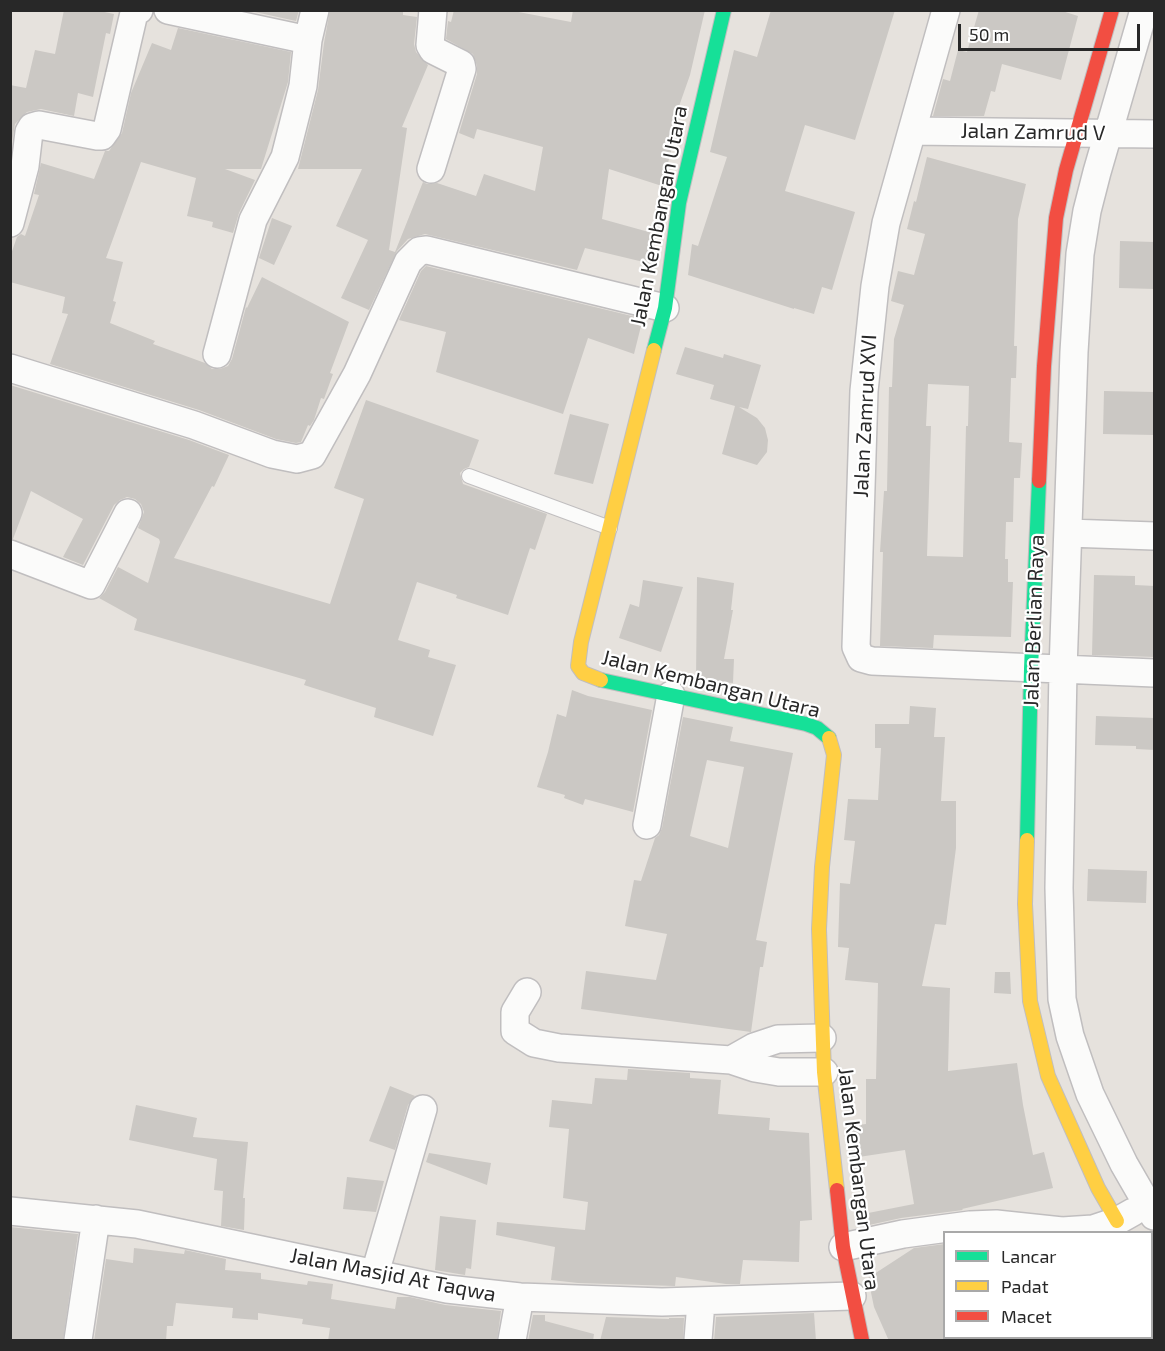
<!DOCTYPE html>
<html>
<head>
<meta charset="utf-8">
<style>
  body { margin:0 }
  #map { position:relative; width:1165px; height:1351px; overflow:hidden; background:#e6e2dd; font-family:"Exo 2",sans-serif }
  canvas { display:block }
  .frame { position:absolute; inset:0; border:12px solid #282828; pointer-events:none }
  .legend { position:absolute; left:943px; top:1231px; width:210px; height:108px; box-sizing:border-box; background:#fff; border:2px solid #a9a9a9; margin:0; padding:8px 10px; list-style:none; font-size:18px; color:#282828 }
  .legend li { display:flex; align-items:center; gap:12px; height:30px }
  .legend b { width:30px; border:2px solid #a9a9a9 }
  .scale { position:absolute; left:958px; top:24px; width:182px; height:27px; box-sizing:border-box; border:3px solid #282828; border-top:0; padding-left:8px; font-size:18px; line-height:21px; white-space:nowrap; color:#282828; -webkit-text-stroke:4px #fff; paint-order:stroke }
</style>
</head>
<body>
<div id="map">
<canvas width="1165" height="1351"></canvas>
<div class="frame"></div>
<ul class="legend">
<li><b style="height:8px;background:#16e098"></b>Lancar</li>
<li><b style="height:8px;background:#ffcf43"></b>Padat</li>
<li><b style="height:8px;background:#f24e42"></b>Macet</li>
</ul>
<div class="scale">50 m</div>
</div>
<script>
const g = document.querySelector('canvas').getContext('2d');
g.lineJoin = 'round';
function fillPath(path, color) { g.fillStyle = color; g.fill(path, 'evenodd'); }
const poly = rows => new Path2D(rows.map(r => 'M' + r).join(''));
function strokePath(path, color, width, dash) { g.strokeStyle = color; g.lineWidth = width; g.lineCap = dash ? 'butt' : 'round'; g.setLineDash(dash || []); g.stroke(path); }
function drawText(font, color, halo, rows, align = 'center') {
  g.font = font + ' "Exo 2",sans-serif'; g.lineWidth = 4.5; g.setLineDash([]); g.textBaseline = 'middle'; g.strokeStyle = halo; g.fillStyle = color; for (const [text, x, y, turn = 0] of rows) {
    g.save(); g.translate(x, y); g.rotate((+turn || 0) * Math.PI / 180); g.textAlign = isNaN(turn) ? turn : align; if (halo) g.strokeText(text, 0, 0); g.fillText(text, 0, 0); g.restore();
  }
}
fillPath(poly([
  [64,10,95,10,114,14,110,34,106,33,93,97,78,93,74,116,41,109,27,112,15,124,10,154,10,85,26,88,35,50,55,54],
  [246,10,299,10,296,21],
  [330,10,403,10,403,15,417,17,414,44,416,52,428,65,402,127,407,128,389,250,395,252,423,182,427,184,437,183,476,196,484,174,535,191,543,147,477,129,474,139,459,133,477,74,477,66,473,54,446,39,448,21,451,22,454,10,508,10,571,22,573,10,705,10,690,75,671,129,676,132,662,186,609,169,602,219,656,234,652,264,585,248,577,270,425,234,408,239,397,251,369,310,341,298,368,240,336,226,362,169,298,169,318,90,324,43],
  [771,10,895,10,855,140,805,125,785,191,855,212,832,290,822,287,814,314,794,308,794,309,688,275,692,244,698,246,727,157,710,152,734,50,757,57],
  [979,10,1059,10,1078,16,1061,80,1002,64,995,92,991,91,984,116,933,116,943,79,950,81,958,50,967,52],
  [178,28,291,52,288,82,261,169,225,169,255,180,239,213,233,233,212,227,213,222,187,216,196,178,141,162,106,258,123,262,113,301,116,302,110,323,155,341,153,344,205,363,212,369,220,369,228,366,232,359,246,307,247,308,262,277,349,322,330,373,333,374,324,399,321,398,314,420,310,426,308,425,301,442,296,443,276,439,199,410,50,364,68,314,62,313,65,297,10,282,10,257,17,237,21,234,25,236,39,195,34,194,41,163,94,179,105,151,109,151,122,133,131,93,152,43,171,50],
  [927,157,1026,184,1018,219,1014,346,1017,346,1016,378,1011,378,1009,442,1022,443,1020,478,1014,478,1013,522,1006,522,1005,559,1008,559,1008,582,1013,582,1011,637,934,635,933,648,880,646,883,552,880,552,884,491,887,491,889,387,892,387,894,339,904,305,891,301,898,271,914,275,925,234,907,229,914,201,916,202],
  [928,384,969,386,968,426,966,426,963,557,927,556,931,426,926,426],
  [272,218,292,226,274,265,259,258],
  [1120,241,1155,242,1155,289,1119,288],
  [426,266,640,318,638,325,641,326,634,354,588,338,563,414,436,372,446,332,399,320,421,271],
  [685,347,723,358,724,354,761,365,748,409,739,407,757,418,765,428,768,440,767,452,757,465,722,454,735,406,710,399,714,385,676,374],
  [10,385,189,440,229,455,214,487,212,486,174,558,330,604,364,499,334,488,366,400,479,440,469,467,464,469,460,473,463,484,547,514,535,550,530,548,508,615,456,598,457,595,417,582,398,640,430,650,428,657,456,665,433,736,374,717,376,708,304,685,306,680,134,630,137,619,99,598,105,592,118,567,148,583,160,542,159,539,138,528,144,512,141,504,135,499,127,497,120,500,114,505,83,565,63,557,83,519,31,491,13,539,10,539],
  [1104,391,1155,392,1155,435,1103,434],
  [570,414,609,424,593,484,554,474],
  [1094,575,1135,576,1135,585,1155,586,1155,657,1092,655],
  [697,577,734,583,731,610,733,610,724,659,734,659,733,683,696,681],
  [643,580,683,587,661,652,619,638,630,604,639,607],
  [572,690,588,696,652,710,633,812,585,799,583,805,564,798,565,795,537,787,548,752,557,714,566,717],
  [910,706,936,708,934,737,945,737,941,801,956,801,956,848,946,925,935,924,922,986,950,988,948,1071,1017,1063,1023,1105,1033,1155,1044,1152,1053,1188,962,1209,963,1210,901,1218,860,1227,858,1215,914,1204,905,1150,852,1158,849,1126,866,1124,866,1079,876,1079,878,983,845,980,849,948,838,947,840,883,850,884,855,841,844,840,845,831,848,799,878,800,881,748,875,748,875,724,909,724],
  [1096,716,1155,718,1155,750,1136,749,1136,746,1095,745],
  [683,717,733,727,730,741,793,753,756,940,767,942,763,967,760,967,751,1032,581,1009,586,971,656,980,667,934,625,926,634,880,641,881,655,838,659,835,662,828],
  [707,760,744,767,728,848,690,836],
  [1088,869,1147,871,1146,903,1087,901],
  [995,972,1010,972,1011,994,994,993],
  [628,1069,690,1073,690,1078,721,1080,718,1114,770,1118,769,1130,809,1133,812,1220,800,1221,799,1262,743,1260,740,1284,726,1284,676,1277,675,1286,578,1283,551,1280,555,1247,496,1235,497,1222,585,1230,588,1202,563,1198,569,1129,549,1127,552,1100,592,1104,595,1078,627,1080],
  [390,1086,415,1096,408,1105,395,1150,369,1141],
  [136,1105,197,1118,193,1137,248,1142,243,1198,245,1198,244,1230,221,1226,223,1191,214,1190,217,1159,129,1140],
  [429,1153,491,1163,487,1185,426,1162],
  [347,1177,384,1181,376,1212,343,1209],
  [440,1216,476,1220,471,1269,466,1268,465,1275,435,1270],
  [10,1227,78,1234,63,1341,10,1341],
  [945,1244,945,1341,889,1341,874,1307,868,1278,914,1248],
  [134,1248,184,1254,185,1250,226,1259,225,1270,261,1273,261,1279,307,1285,308,1281,333,1284,331,1299,395,1309,397,1297,410,1297,445,1305,501,1311,497,1341,328,1341,330,1328,302,1324,303,1319,258,1313,258,1320,232,1318,233,1308,176,1303,173,1326,167,1326,166,1341,94,1341,106,1259,133,1263],
  [814,1313,816,1341,714,1341,716,1317],
  [533,1315,545,1315,545,1321,594,1334,593,1341,528,1341],
  [606,1317,669,1319,669,1318,684,1318,683,1341,600,1341]
]), '#cbc8c4');
const lane = poly([
  [469,476,610,528],
  [1152,1276,1154,1281]
]);
const street = poly([
  [168,10,308,40],
  [946,10,886,223,875,286,864,391,856,647,861,658,872,661,1154,673],
  [1144,10,1097,172,1087,211,1080,254,1074,352,1063,670,1059,888,1062,999,1070,1036,1090,1094,1124,1164,1154,1216],
  [912,131,1154,134],
  [431,169,462,69,461,64,433,50,430,45,433,10],
  [10,223,25,166,29,132,32,127,39,125,97,136,102,136,107,129,134,13,139,10],
  [217,354,253,220,285,157,303,86,308,40,315,10],
  [10,368,194,425,272,454,297,459,312,455,357,374,408,262,419,251,427,250,665,308],
  [1068,533,1154,536],
  [10,554,91,585,128,513],
  [647,825,671,695],
  [527,992,515,1012,515,1031,534,1043,559,1048,731,1060,755,1068,779,1072,824,1072],
  [731,1060,754,1047,778,1039,822,1038],
  [10,1211,137,1224,447,1289,520,1297,662,1302,852,1296],
  [843,1247,903,1234,970,1225,996,1224,1062,1231,1093,1229,1117,1221,1133,1212],
  [375,1273,423,1109],
  [78,1340,96,1219],
  [512,1340,520,1297],
  [698,1340,701,1302]
]);
const fast = poly([
  [654,350,665,308,679,203,724,10],
  [601,680,806,724,817,728,829,738],
  [1027,840,1031,669,1039,481]
]);
const slow = poly([
  [601,680,583,673,578,666,581,642,654,350],
  [829,738,834,755,822,867,819,929,824,1072,837,1190],
  [1027,840,1025,904,1030,1001,1048,1076,1098,1188,1117,1221]
]);
const jam = poly([
  [1039,481,1044,366,1056,218,1066,170,1112,10],
  [837,1190,843,1247,862,1340]
]);
strokePath(lane, '#c0bebf', 16);
strokePath(street, '#c0bebf', 30);
strokePath(fast, '#c0bebf', 16);
strokePath(slow, '#c0bebf', 16);
strokePath(jam, '#c0bebf', 16);
strokePath(lane, '#fbfbfa', 14);
strokePath(street, '#fbfbfa', 27);
strokePath(fast, '#16e098', 14);
strokePath(slow, '#ffcf43', 14);
strokePath(jam, '#f24e42', 14);
drawText('21px', '#282828', '#fff', [
  ["Jalan Zamrud V",1033,132,1],
  ["Jalan Kembangan Utara",659,216,-79],
  ["Jalan Zamrud XVI",865,416,-87],
  ["Jalan Berlian Raya",1034,621,-88],
  ["Jalan Kembangan Utara",711,684,14],
  ["Jalan Kembangan Utara",859,1179,83],
  ["Jalan Masjid At Taqwa",393,1275,11]
]);
</script>
</body>
</html>
